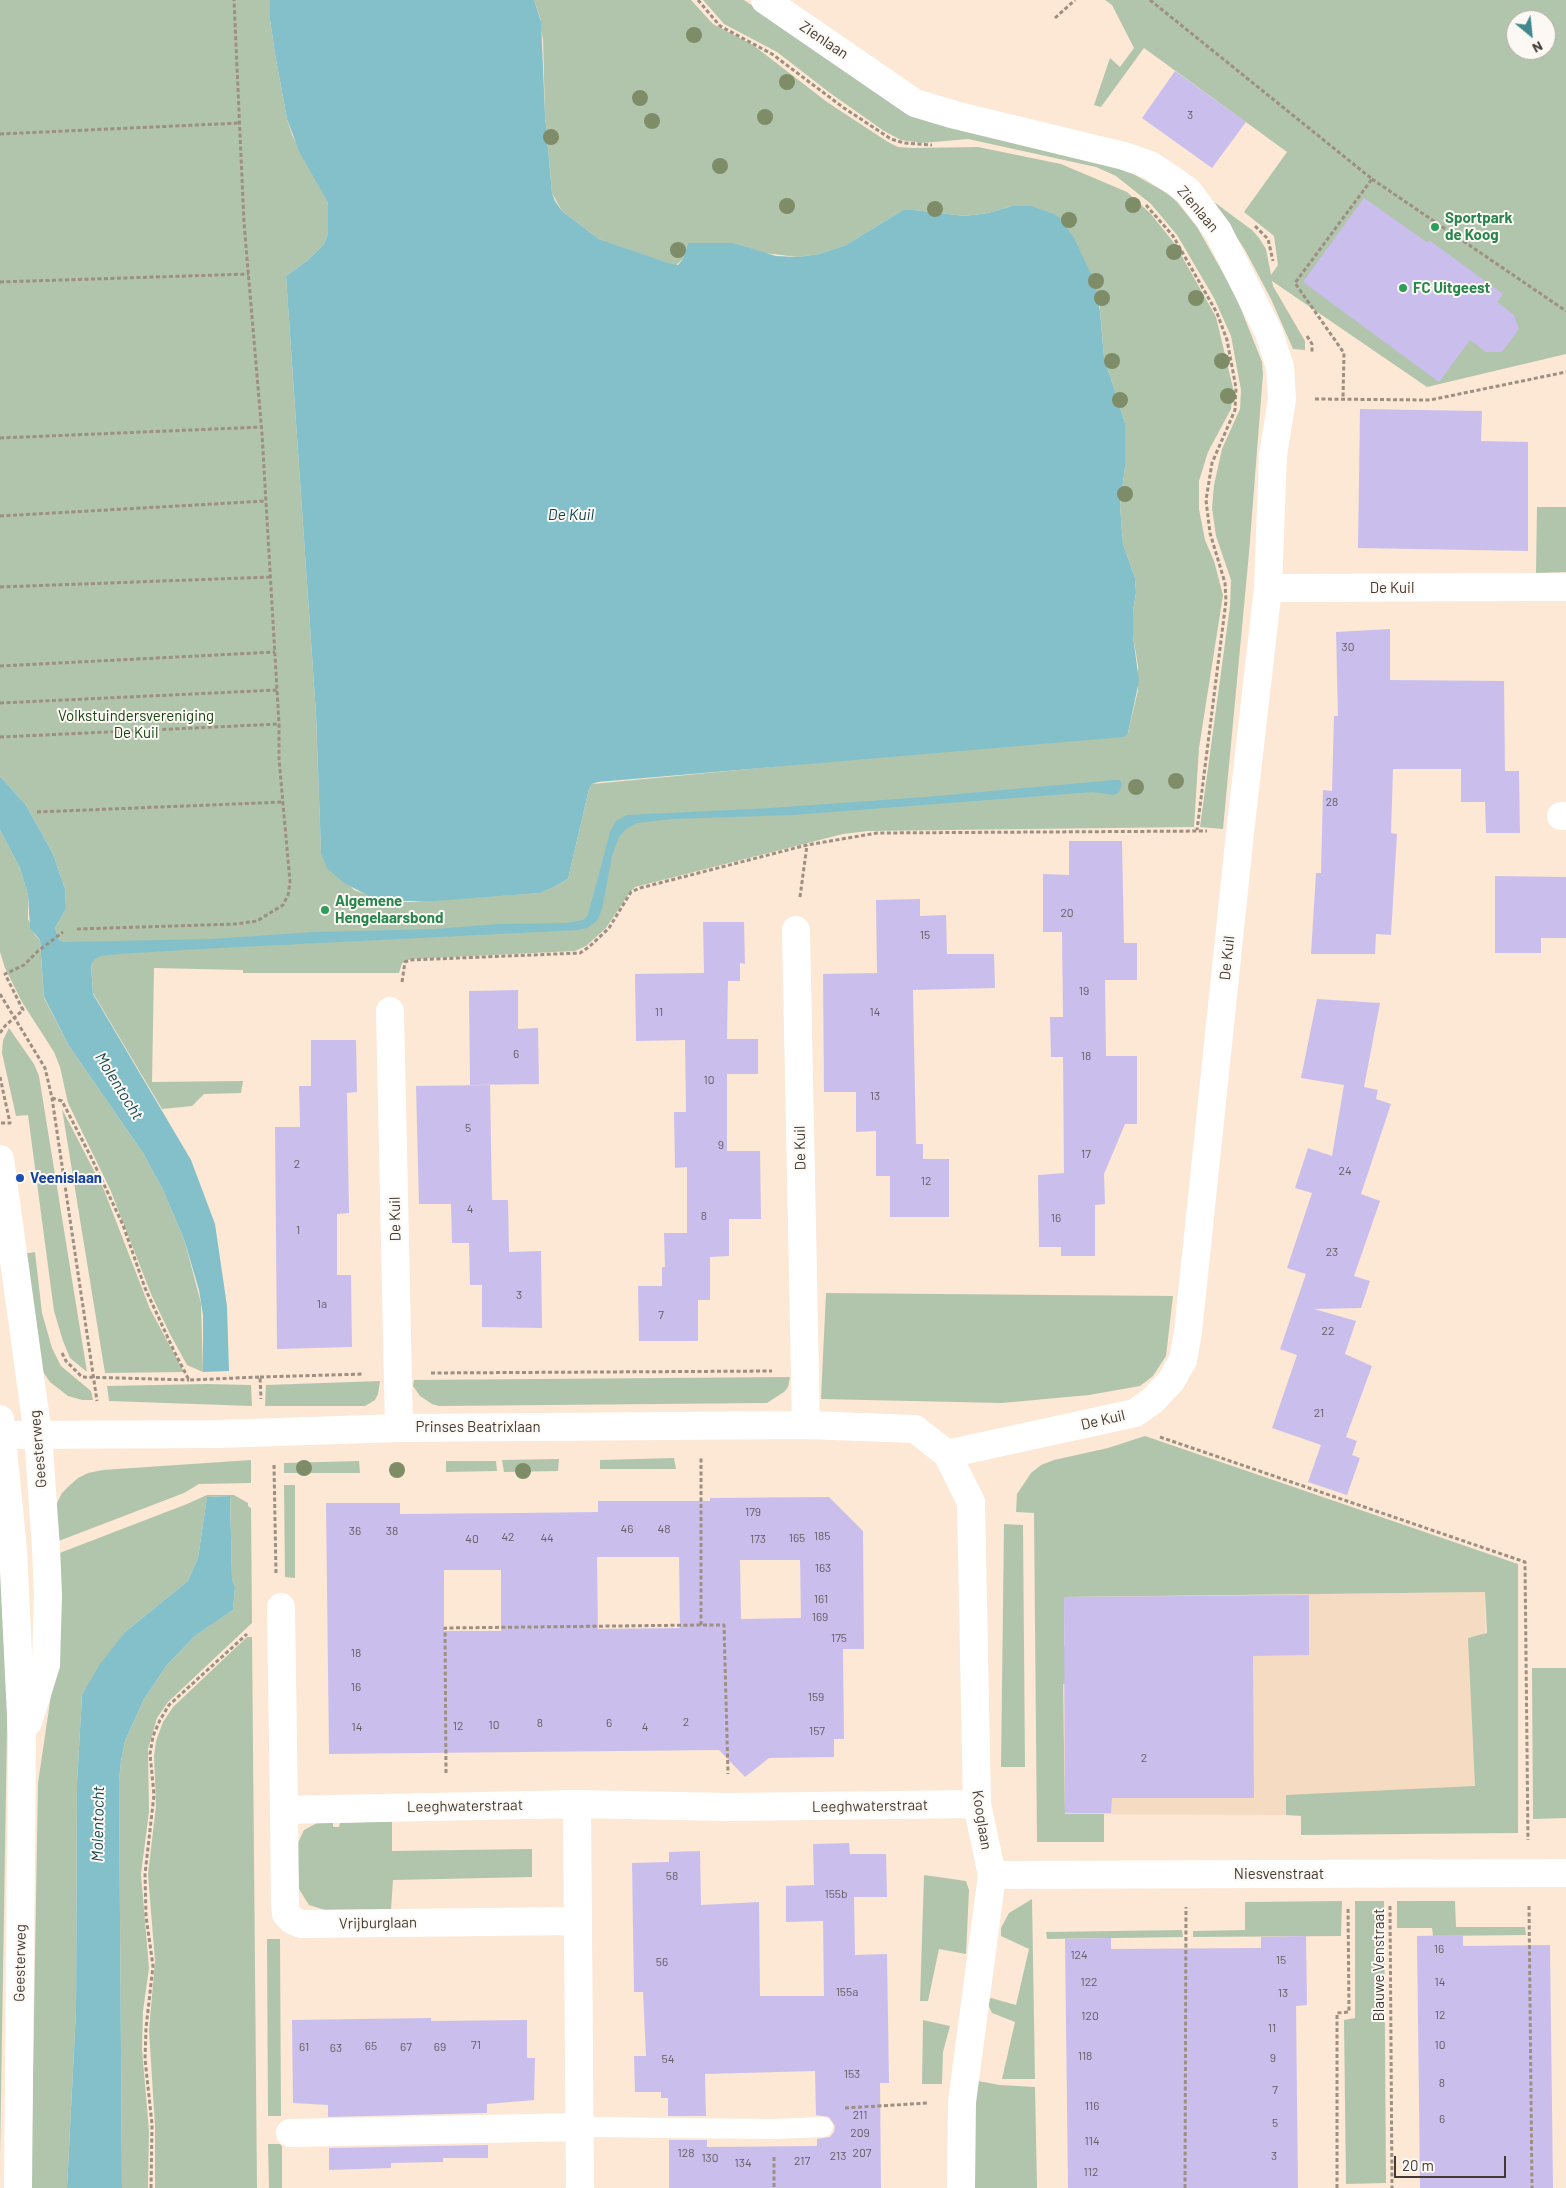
<!DOCTYPE html>
<html>
<head>
<meta charset="utf-8">
<style>
  body { margin:0 }
  #map { position:relative; width:1566px; height:2188px; overflow:hidden; background:#fce8d4; font-family:Barlow,sans-serif }
  canvas { display:block }
  .north { position:absolute; left:1506px; top:10px; width:50px; height:50px; box-sizing:border-box; background:#fcf8f4; border:1px solid #b2aca7; border-radius:50%; rotate:152deg; font-size:14px; font-weight:700; line-height:20px; text-align:center; color:#433b33 }
  .north::after { content:''; display:block; margin:auto; width:18px; height:22px; background:#42898f; clip-path:polygon(50% 0,100% 100%,50% 72%,0 100%) }
  .scale { position:absolute; left:1394px; top:2156px; width:112px; height:22px; box-sizing:border-box; border:2px solid #433b33; border-top:0; padding-left:6px; font-size:15px; line-height:18px; white-space:nowrap; color:#433b33; -webkit-text-stroke:4px #fcf8f4; paint-order:stroke }
</style>
</head>
<body>
<div id="map">
<canvas width="1566" height="2188"></canvas>
<div class="north">N</div>
<div class="scale">20 m</div>
</div>
<script>
const g = document.querySelector('canvas').getContext('2d');
g.lineJoin = 'round';
function fillPath(path, color) { g.fillStyle = color; g.fill(path, 'evenodd'); }
const poly = rows => new Path2D(rows.map(r => 'M' + r).join(''));
function strokePath(path, color, width, dash) { g.strokeStyle = color; g.lineWidth = width; g.lineCap = dash ? 'butt' : 'round'; g.setLineDash(dash || []); g.stroke(path); }
function drawText(font, color, halo, rows, align = 'center') {
  g.font = font + ' Barlow,sans-serif'; g.lineWidth = 4; g.setLineDash([]); g.textBaseline = 'middle'; g.strokeStyle = halo; g.fillStyle = color; for (const [text, x, y, turn = 0] of rows) {
    g.save(); g.translate(x, y); g.rotate((+turn || 0) * Math.PI / 180); g.textAlign = isNaN(turn) ? turn : align; if (halo) g.strokeText(text, 0, 0); g.fillText(text, 0, 0); g.restore();
  }
}
fillPath(poly([
  [1485,1592,1488,1793,1287,1795,1286,1815,1065,1814,1063,1684,1079,1684,1064,1597]
]), '#f4dbc1');
fillPath(poly([
  [0,0,270,0,270,20,275,54,287,119,292,135,328,203,328,233,324,244,308,260,286,276,316,714,321,853,354,890,386,901,409,902,540,893,552,888,568,879,589,789,592,784,1128,733,1138,690,1138,666,1133,636,1133,611,1136,593,1135,578,1123,544,1120,506,1125,467,1125,423,1104,357,1099,299,1012,206,988,213,965,216,914,210,903,210,846,245,819,254,798,257,764,253,734,243,688,243,683,259,675,266,599,239,562,211,552,193,545,114,543,39,540,25,541,20,534,0,691,0,713,24,753,45,827,102,888,142,898,147,913,148,978,147,1061,164,1127,192,1150,213,1175,244,1216,317,1233,388,1231,409,1208,452,1199,481,1199,509,1205,540,1214,561,1223,595,1199,748,1194,827,868,831,843,834,635,887,630,892,606,928,586,946,575,951,411,959,402,963,399,973,243,973,243,970,154,968,152,1082,243,1081,241,1093,204,1094,192,1106,162,1109,93,993,91,964,84,942,65,942,59,940,55,928,66,909,65,889,53,854,26,805,0,776],
  [703,0,744,0,861,79,1126,170,1167,193,1177,202,1197,227,1235,294,1262,362,1263,374,1249,553,1223,829,1200,827,1230,606,1231,580,1216,536,1212,508,1214,485,1222,449,1240,409,1241,390,1231,336,1214,298,1177,235,1151,204,1116,176,1096,167,968,139,922,143,901,140,884,131,830,93,777,52,724,24],
  [1105,0,1566,0,1566,354,1427,387,1272,281,1273,286,1305,341,1305,350,1293,349,1271,299,1245,250,1214,202,1252,230,1259,238,1266,249,1271,275,1278,265,1274,236,1244,212,1287,152,1144,48,1101,107,1094,105,1110,58,1120,67,1134,48,1112,5],
  [1516,20,1546,20,1546,50,1516,50],
  [1537,507,1566,507,1566,572,1536,573],
  [0,830,20,868,28,895,28,919,35,935,40,940,44,998,69,1046,143,1153,163,1190,184,1239,201,1303,203,1372,187,1365,170,1334,151,1294,110,1189,68,1103,60,1067,54,1052,22,1002,5,968,0,952],
  [9,1028,34,1064,39,1076,87,1372,70,1358,63,1341,54,1311,28,1115,16,1116,2,1053,3,1040],
  [62,1109,104,1190,150,1309,184,1372,105,1373],
  [35,1252,42,1313,52,1348,61,1366,91,1391,93,1400,82,1400,68,1396,50,1382,41,1369,24,1254],
  [826,1293,1173,1296,1166,1356,1153,1376,1140,1386,1089,1395,1002,1403,821,1399],
  [790,1377,788,1387,784,1392,767,1403,439,1406,432,1404,420,1396,413,1386,414,1380],
  [380,1381,378,1394,375,1400,365,1406,265,1406,266,1385],
  [206,1384,251,1385,252,1406,109,1401,107,1386],
  [1145,1436,1518,1564,1518,1833,1301,1835,1301,1816,1286,1815,1286,1795,1475,1786,1468,1638,1487,1633,1485,1592,1064,1597,1064,1645,1080,1683,1063,1684,1065,1814,1104,1814,1104,1842,1037,1842,1034,1513,1016,1512,1017,1494,1031,1473,1041,1465,1054,1460,1108,1448],
  [674,1458,676,1469,600,1469,600,1460],
  [559,1459,558,1471,504,1472,502,1460],
  [251,1460,251,1483,199,1484,184,1493,56,1542,54,1516,57,1503,62,1493,70,1485,78,1478,88,1473,103,1470],
  [359,1461,360,1473,284,1473,284,1463],
  [446,1461,496,1461,497,1471,446,1472],
  [284,1485,295,1485,295,1578,285,1577],
  [207,1495,234,1495,248,1503,248,1506,251,1508,252,1623,168,1702,157,1718,148,1749,149,1812,141,1874,149,1968,143,2011,142,2049,149,2131,148,2188,122,2188,119,1781,121,1761,125,1741,144,1699,167,1665,195,1636,233,1610,235,1587,232,1579,230,1496,207,1497,198,1558,188,1581,125,1632,82,1695,77,1783,76,2011,67,2188,31,2188,38,1783,55,1668,57,1554,187,1504],
  [1004,1524,1023,1525,1025,1767,1001,1767],
  [0,1558,8,1667,0,2157],
  [247,1637,252,1637,257,2188,155,2188,155,2126,149,2030,155,1961,148,1874,156,1806,154,1756,156,1741,163,1722,173,1707],
  [1532,1668,1566,1668,1566,1818,1533,1819],
  [392,1821,392,1851,532,1849,532,1877,393,1880,391,1910,325,1910,309,1905,299,1889,297,1845,304,1830,317,1823,333,1822,333,1827,339,1827,340,1823],
  [924,1875,966,1881,969,1890,966,1954,939,1949,928,2001,920,2001],
  [1032,1899,1035,2079,1002,2079,1015,2022,992,2013,986,2000,991,1998,1016,2005,1029,1949,1001,1936,1001,1928,1009,1913],
  [1342,1901,1341,1936,1193,1937,1193,1931,1245,1930,1245,1902],
  [1355,1901,1384,1901,1386,2183,1346,2184,1344,2020,1355,2018],
  [1397,1901,1455,1901,1456,1927,1525,1927,1526,1935,1433,1936,1432,1928,1397,1928],
  [1182,1930,1183,1937,1047,1939,1046,1932],
  [267,1939,280,1939,281,2116,268,2116],
  [923,2020,950,2026,943,2052,942,2084,922,2084],
  [978,2081,1000,2085,1035,2087,1037,2188,973,2188,968,2128],
  [268,2144,280,2144,282,2146,282,2188,269,2188]
]), '#b1c5ad');
fillPath(poly([
  [270,0,534,0,541,21,545,114,552,193,555,201,562,211,599,239,671,264,678,265,683,259,688,243,734,243,776,256,798,257,819,254,846,245,903,210,914,210,965,216,988,213,1012,206,1031,206,1054,214,1060,218,1074,238,1095,282,1100,311,1104,357,1125,423,1125,467,1120,506,1123,544,1135,578,1136,593,1133,611,1133,636,1139,681,1128,733,1124,737,598,782,592,784,589,789,568,879,552,888,540,893,435,901,386,901,371,897,344,883,327,868,321,853,316,714,286,276,308,260,324,244,328,233,328,203,299,151,287,119,275,54,270,20],
  [0,776,26,805,53,854,65,889,66,909,55,928,59,940,65,942,211,939,314,932,435,929,499,924,566,923,583,920,588,915,610,832,616,821,627,815,770,808,925,797,1114,780,1120,780,1122,785,1119,792,1114,795,1093,792,793,815,673,819,637,823,626,829,619,837,612,856,602,909,597,921,587,928,578,930,201,949,119,954,101,956,95,959,91,964,93,994,191,1160,215,1224,227,1306,229,1371,203,1372,203,1315,199,1290,184,1239,163,1190,143,1153,69,1046,44,997,40,940,30,928,28,895,20,868,0,830],
  [230,1496,232,1579,235,1587,233,1610,195,1636,167,1665,144,1699,125,1741,121,1761,119,1781,122,2188,67,2188,76,2011,77,1783,82,1695,100,1664,125,1632,188,1581,198,1558,207,1497]
]), '#84c0ca');
fillPath(poly([
  [1175,71,1246,122,1212,168,1142,118],
  [1364,198,1428,243,1429,240,1503,294,1497,302,1514,315,1519,329,1502,352,1486,352,1470,340,1439,382,1303,282],
  [1360,409,1482,411,1481,441,1528,442,1528,551,1358,548],
  [1390,629,1390,680,1504,681,1505,771,1519,771,1520,833,1486,833,1485,802,1461,802,1461,769,1393,769,1391,833,1397,834,1391,935,1376,934,1375,954,1311,954,1316,873,1321,873,1323,790,1332,791,1334,716,1338,716,1336,632],
  [1069,841,1122,841,1124,943,1137,943,1137,980,1105,980,1106,1056,1137,1056,1137,1124,1125,1124,1104,1174,1105,1204,1095,1205,1095,1256,1061,1256,1061,1247,1039,1247,1038,1175,1064,1173,1063,1057,1051,1057,1050,1017,1063,1017,1062,932,1043,932,1043,874,1069,875],
  [1495,876,1566,877,1566,938,1541,938,1541,953,1495,953],
  [920,899,920,916,946,915,947,954,994,954,995,988,913,990,916,1144,923,1144,923,1159,949,1159,949,1217,890,1217,890,1176,876,1176,876,1131,856,1132,856,1092,824,1092,823,974,877,973,876,900],
  [703,922,744,922,745,964,740,963,740,981,728,981,727,1039,758,1039,758,1074,727,1074,727,1151,760,1151,761,1219,729,1219,729,1256,710,1257,710,1300,698,1300,698,1341,639,1341,638,1286,662,1286,662,1267,665,1267,664,1233,687,1233,687,1167,675,1168,674,1112,686,1112,685,1040,636,1041,635,974,704,973],
  [518,990,518,1029,538,1028,539,1084,470,1085,469,991],
  [1317,999,1380,1003,1364,1087,1378,1090,1376,1099,1391,1104,1361,1194,1380,1201,1354,1276,1370,1281,1361,1308,1314,1309,1356,1321,1345,1354,1372,1366,1346,1437,1357,1441,1352,1455,1360,1458,1347,1495,1308,1482,1321,1445,1272,1428,1297,1355,1280,1349,1306,1274,1287,1268,1312,1193,1295,1188,1308,1148,1332,1156,1344,1085,1301,1078],
  [311,1040,356,1040,357,1092,347,1093,349,1213,337,1214,337,1275,351,1275,352,1347,277,1349,275,1127,300,1127,299,1086,311,1086],
  [490,1085,492,1200,508,1200,509,1252,541,1251,542,1328,482,1327,482,1285,470,1285,469,1243,452,1243,451,1204,419,1204,416,1086],
  [829,1497,863,1531,864,1649,843,1649,844,1739,834,1739,834,1757,769,1758,745,1777,719,1750,329,1754,326,1503,400,1503,400,1514,519,1513,598,1512,598,1501,710,1501,710,1498],
  [597,1557,679,1557,680,1628,598,1629],
  [740,1560,800,1560,801,1618,741,1619],
  [444,1570,501,1570,501,1631,444,1631],
  [1309,1595,1309,1655,1253,1656,1254,1798,1112,1798,1111,1813,1065,1813,1064,1597],
  [849,1843,850,1854,886,1854,887,1897,854,1897,855,1955,887,1954,889,2083,880,2083,881,2188,669,2188,669,2140,707,2140,707,2147,817,2146,817,2139,830,2137,834,2132,835,2126,829,2117,816,2115,815,2071,705,2074,706,2116,668,2116,668,2098,661,2098,661,2092,635,2092,634,2056,646,2056,643,1992,634,1992,632,1863,669,1862,669,1852,700,1851,701,1905,759,1902,760,1996,824,1996,823,1921,786,1922,786,1886,814,1885,813,1844],
  [1463,1935,1463,1946,1550,1945,1553,2188,1420,2188,1417,1936],
  [1306,1936,1307,2005,1296,2006,1298,2188,1068,2188,1065,1939,1111,1938,1111,1949,1261,1948,1261,1937],
  [431,2018,431,2021,527,2020,527,2058,535,2058,534,2100,487,2104,487,2113,328,2117,328,2105,293,2103,292,2020],
  [488,2145,488,2158,443,2158,443,2162,391,2163,391,2168,329,2170,329,2148]
]), '#cabfec');
strokePath(poly([
  [698,0,720,26,772,54,844,108,891,139,904,143,932,145],
  [1150,0,1372,179,1295,283,1344,353,1343,399],
  [1055,18,1075,0],
  [0,134,240,123],
  [1372,179,1566,311],
  [1146,205,1173,236,1217,313,1227,340,1236,388,1235,410,1212,463,1206,500,1210,533,1225,583,1226,601,1197,830],
  [1255,226,1268,239,1273,261],
  [0,282,249,274],
  [1307,336,1312,344,1312,353],
  [1315,399,1430,400,1566,372],
  [0,438,262,427],
  [0,516,266,501],
  [0,587,271,577],
  [0,666,275,652],
  [0,703,277,690],
  [0,737,279,724],
  [37,812,284,802],
  [800,897,807,845],
  [77,929,236,924,257,921,283,905,288,895,290,882,279,759,279,724,262,434,244,223,234,0],
  [402,982,405,962,410,960,580,953,589,947,609,928,631,892,640,888,807,845,877,833,1207,831],
  [0,994,45,1068,52,1098,97,1401],
  [0,1033,5,1026,23,1010,5,974,24,965,38,951,63,932],
  [0,1077,10,1123,0,1123],
  [52,1098,62,1101,91,1157,123,1225,145,1288,174,1351,189,1380,260,1377,261,1399],
  [62,1353,66,1361,82,1377,189,1380],
  [431,1373,772,1371],
  [260,1377,364,1374],
  [1160,1437,1525,1562,1528,1840],
  [274,1465,276,1574],
  [701,1625,701,1458],
  [446,1773,445,1628,701,1625,724,1625,728,1774],
  [1390,1906,1392,2188],
  [1529,1906,1532,2188],
  [845,2108,928,2103],
  [774,2157,774,2188],
  [151,2188,152,2124,145,2059,146,2028,153,1966,146,1916,145,1874,154,1795,150,1754,153,1736,160,1720,169,1705,247,1634],
  [1185,2188,1186,1907],
  [1337,2188,1337,2013,1349,2012,1348,1907]
]), '#9d8f81', 3, [4, 2.5]);
strokePath(poly([
  [580,2127,773,2129,823,2127]
]), '#fff', 20);
strokePath(poly([
  [765,0,915,103,955,115,1124,156,1150,165,1174,181,1188,191,1218,231,1269,333,1280,367,1282,399,1273,455,1268,588,1240,833,1188,1332,1183,1360,1171,1381,1152,1401,1135,1413,947,1454],
  [1268,588,1566,587],
  [1561,816,1566,816],
  [796,930,806,1425],
  [390,1011,399,1428],
  [0,1435,219,1434,399,1428,806,1425,915,1429,947,1454,971,1502,977,1804,992,1875,962,2102,961,2188],
  [281,1607,284,1810,577,1804,729,1807,977,1804],
  [577,1804,580,2188],
  [284,1810,285,1905,286,1914,292,1920,301,1924,578,1921],
  [992,1875,1566,1873],
  [290,2133,580,2127]
]), '#fff', 28);
strokePath(poly([
  [0,1159,38,1435,46,1548,48,1595,46,1665,28,1722],
  [0,1419,13,1550,22,1737,18,2188]
]), '#fff', 28);
g.fillStyle = '#7e8d68';
for (const [x, y] of [
  [694,35],
  [787,82],
  [640,98],
  [765,117],
  [652,121],
  [551,137],
  [720,166],
  [1133,205],
  [787,206],
  [935,209],
  [1069,220],
  [678,250],
  [1174,252],
  [1096,281],
  [1102,298],
  [1196,298],
  [1112,361],
  [1222,361],
  [1228,396],
  [1120,400],
  [1125,494],
  [1176,781],
  [1136,787],
  [304,1468],
  [397,1470],
  [523,1471]
]) { g.beginPath(); g.arc(x, y, 8, 0, 2 * Math.PI); g.fill(); }
for (const [x, y, r, color] of [
  [1435,227,5,"#2e9e5b"],
  [1403,288,5,"#2e9e5b"],
  [325,910,5,"#2e9e5b"],
  [20,1178,5,"#1a4fb4"]
]) { const dot = new Path2D(); dot.arc(x, y, r, 0, 2 * Math.PI); g.fillStyle = color; g.fill(dot); strokePath(dot, '#fcf8f4', 2); }
drawText('12px', '#655c61', null, [
  ["3",1190,115],
  ["30",1348,647],
  ["28",1332,802],
  ["20",1067,913],
  ["15",925,935],
  ["19",1084,991],
  ["11",659,1012],
  ["14",875,1012],
  ["6",516,1054],
  ["18",1086,1056],
  ["10",709,1080],
  ["13",875,1096],
  ["5",468,1128],
  ["9",721,1145],
  ["17",1086,1154],
  ["2",297,1164],
  ["24",1345,1171],
  ["12",926,1181],
  ["4",470,1209],
  ["8",704,1216],
  ["16",1056,1218],
  ["1",298,1230],
  ["23",1332,1252],
  ["3",519,1295],
  ["1a",322,1304],
  ["7",661,1315],
  ["22",1328,1331],
  ["21",1319,1413],
  ["179",753,1512],
  ["46",627,1529],
  ["48",664,1529],
  ["36",355,1531],
  ["38",392,1531],
  ["185",822,1536],
  ["42",508,1537],
  ["44",547,1538],
  ["165",797,1538],
  ["40",472,1539],
  ["173",758,1539],
  ["163",823,1568],
  ["161",821,1599],
  ["169",820,1617],
  ["175",839,1638],
  ["18",356,1653],
  ["16",356,1687],
  ["159",816,1697],
  ["2",686,1722],
  ["8",540,1723],
  ["6",609,1723],
  ["10",494,1725],
  ["12",458,1726],
  ["14",357,1727],
  ["4",645,1727],
  ["157",817,1731],
  ["2",1144,1758],
  ["58",672,1876],
  ["155b",836,1894],
  ["16",1439,1949],
  ["124",1079,1955],
  ["15",1281,1960],
  ["56",662,1962],
  ["122",1089,1982],
  ["14",1440,1982],
  ["155a",847,1992],
  ["13",1283,1993],
  ["12",1440,2015],
  ["120",1090,2016],
  ["11",1272,2028],
  ["71",476,2045],
  ["10",1440,2045],
  ["65",371,2046],
  ["61",304,2047],
  ["67",406,2047],
  ["69",440,2047],
  ["63",336,2048],
  ["118",1085,2056],
  ["9",1273,2058],
  ["54",668,2059],
  ["153",852,2074],
  ["8",1442,2083],
  ["7",1275,2090],
  ["116",1092,2106],
  ["211",860,2115],
  ["6",1442,2119],
  ["5",1275,2123],
  ["209",860,2133],
  ["114",1092,2141],
  ["128",686,2153],
  ["207",862,2153],
  ["213",838,2156],
  ["3",1274,2156],
  ["130",710,2158],
  ["217",802,2161],
  ["134",743,2163],
  ["112",1091,2172]
]);
drawText('15px', '#433b33', '#fcf8f4', [
  ["Zienlaan",824,40,34],
  ["Zienlaan",1198,209,50],
  ["De Kuil",1392,588],
  ["De Kuil",1227,958,-84],
  ["De Kuil",800,1148,-91],
  ["De Kuil",395,1219,-91],
  ["De Kuil",1103,1420,-13],
  ["Prinses Beatrixlaan",478,1427],
  ["Geesterweg",38,1449,-95],
  ["Leeghwaterstraat",465,1806,-1],
  ["Leeghwaterstraat",870,1806,-1],
  ["Kooglaan",982,1820,81],
  ["Niesvenstraat",1279,1874],
  ["Vrijburglaan",378,1923,-1],
  ["Geesterweg",20,1963,-89],
  ["Blauwe Venstraat",1379,1965,-90]
]);
drawText('bold 15px', '#27864d', '#fcf8f4', [
  ["Sportpark",1445,218],
  ["de Koog",1445,235],
  ["FC Uitgeest",1413,288],
  ["Algemene",335,901],
  ["Hengelaarsbond",335,918]
], 'left');
drawText('15px', '#164310', '#fcf8f4', [
  ["Volkstuindersvereniging",136,716],
  ["De Kuil",136,733]
]);
drawText('bold 15px', '#164399', '#fcf8f4', [
  ["Veenislaan",30,1178]
], 'left');
drawText('italic 16px', '#10474f', '#fcf8f4', [
  ["De Kuil",571,515],
  ["Molentocht",119,1086,58],
  ["Molentocht",98,1824,-89]
]);
</script>
</body>
</html>
